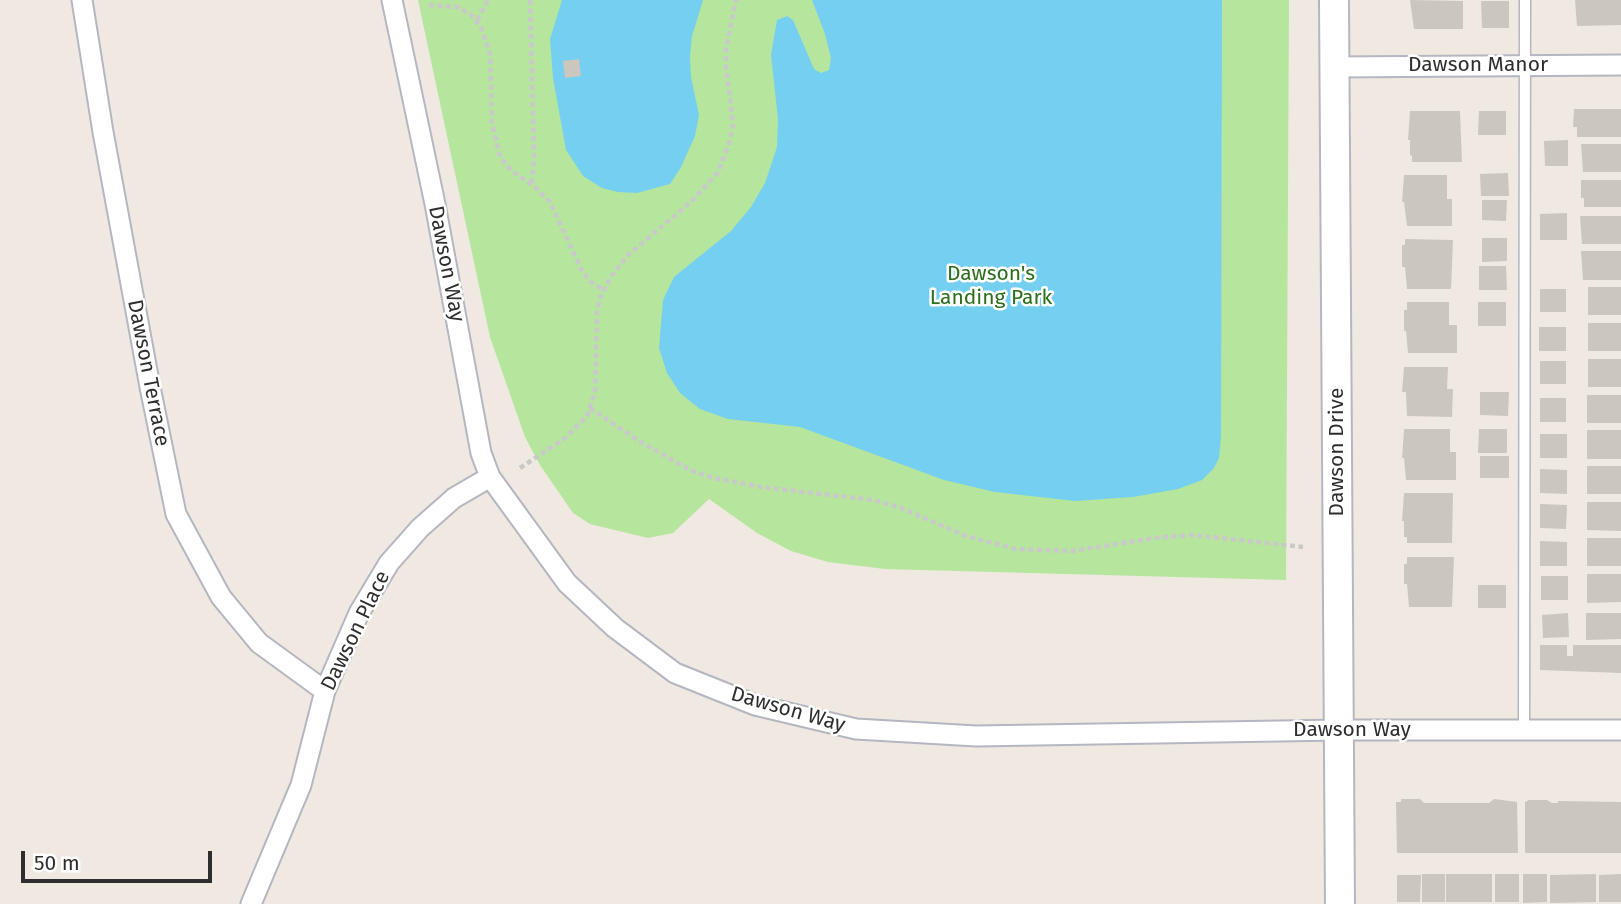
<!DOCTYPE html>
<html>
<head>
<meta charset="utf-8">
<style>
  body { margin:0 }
  #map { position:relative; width:1621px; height:904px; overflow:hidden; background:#efe9e1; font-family:"Fira Sans",sans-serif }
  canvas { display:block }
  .scale { position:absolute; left:21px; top:851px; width:191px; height:32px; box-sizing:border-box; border:4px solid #2e2e2e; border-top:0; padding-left:9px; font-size:21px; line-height:24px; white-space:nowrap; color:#2e2e2e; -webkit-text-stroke:5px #fff; paint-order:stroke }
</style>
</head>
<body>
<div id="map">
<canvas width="1621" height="904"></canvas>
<div class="scale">50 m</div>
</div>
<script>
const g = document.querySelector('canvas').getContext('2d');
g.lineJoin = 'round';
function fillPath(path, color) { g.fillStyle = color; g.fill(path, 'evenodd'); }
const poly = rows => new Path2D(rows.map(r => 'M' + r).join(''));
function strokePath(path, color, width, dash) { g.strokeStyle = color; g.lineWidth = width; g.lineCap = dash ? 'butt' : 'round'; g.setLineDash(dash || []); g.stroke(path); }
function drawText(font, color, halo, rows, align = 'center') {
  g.font = font + ' "Fira Sans",sans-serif'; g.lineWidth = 5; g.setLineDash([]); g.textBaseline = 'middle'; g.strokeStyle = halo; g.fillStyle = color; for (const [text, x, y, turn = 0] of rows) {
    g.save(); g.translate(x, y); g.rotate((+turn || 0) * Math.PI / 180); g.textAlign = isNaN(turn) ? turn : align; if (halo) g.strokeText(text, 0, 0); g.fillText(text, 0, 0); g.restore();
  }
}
fillPath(poly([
  [418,0,1289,0,1286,580,885,569,828,562,791,551,757,533,709,499,673,533,648,538,590,524,573,513,540,465,525,437,490,337]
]), '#b6e59e');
fillPath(poly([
  [562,0,703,0,692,36,690,56,691,77,699,115,695,136,681,167,670,184,637,193,618,192,602,188,583,176,566,150,553,78,550,39],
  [812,0,1222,0,1221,437,1219,458,1214,468,1202,480,1178,489,1133,497,1075,501,995,492,944,480,800,427,728,419,700,409,680,393,667,373,659,348,663,300,674,277,731,231,751,207,765,183,777,147,778,119,771,55,777,20,787,16,793,20,814,69,821,73,829,70,831,58,825,34]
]), '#75cff0');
fillPath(poly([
  [1410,0,1463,1,1463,29,1414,29],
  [1575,0,1621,0,1621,25,1577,26],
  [1481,1,1509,1,1509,28,1482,28],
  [579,59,581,76,565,78,563,61],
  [1574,109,1621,109,1621,137,1577,137,1577,127,1573,127],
  [1410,111,1460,111,1462,162,1412,162,1412,156,1410,155,1410,140,1408,140],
  [1479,111,1506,111,1506,135,1478,135],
  [1568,140,1568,166,1545,166,1544,141],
  [1581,144,1621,144,1621,172,1583,172],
  [1508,173,1509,196,1481,196,1480,174],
  [1404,175,1447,175,1447,199,1452,199,1452,226,1407,226,1404,202,1402,202],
  [1581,180,1621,180,1621,207,1584,207,1584,198,1581,198],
  [1482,200,1507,200,1506,221,1482,220],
  [1567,213,1567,240,1540,240,1540,214],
  [1580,216,1621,216,1621,244,1582,244],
  [1482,238,1507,238,1507,261,1482,262],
  [1405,239,1453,240,1451,289,1407,289,1405,267,1402,267,1402,245,1405,245],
  [1581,251,1621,251,1621,280,1583,280],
  [1479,266,1506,266,1507,290,1479,290],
  [1588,287,1621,287,1621,315,1588,315],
  [1540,289,1566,289,1566,312,1540,312],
  [1407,302,1449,302,1449,325,1457,325,1457,353,1408,353,1406,331,1404,331,1404,310,1407,310],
  [1478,302,1506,302,1506,326,1478,326],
  [1588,323,1621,323,1621,351,1588,351],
  [1539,327,1566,327,1566,351,1539,351],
  [1588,359,1621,359,1621,387,1588,387],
  [1540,361,1566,361,1566,384,1540,384],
  [1404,367,1448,367,1447,389,1453,389,1452,417,1407,416,1406,392,1402,392],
  [1480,392,1509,392,1508,416,1480,415],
  [1587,395,1621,395,1621,423,1587,423],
  [1540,398,1566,398,1566,422,1540,422],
  [1404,429,1450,429,1450,452,1456,452,1456,480,1406,480,1404,458,1402,458],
  [1479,429,1507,429,1507,453,1478,453],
  [1587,430,1621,430,1621,459,1587,459],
  [1540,434,1567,434,1567,458,1540,458],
  [1480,456,1509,456,1509,478,1480,478],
  [1587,466,1621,466,1621,494,1587,494],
  [1540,469,1567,470,1567,494,1540,493],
  [1404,493,1453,493,1452,543,1407,543,1407,537,1404,537,1404,521,1402,521],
  [1587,502,1621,502,1621,531,1587,530],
  [1540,504,1567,505,1566,529,1540,528],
  [1587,538,1621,538,1621,566,1587,566],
  [1540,541,1567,542,1567,566,1540,566],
  [1407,557,1454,557,1452,607,1409,607,1407,584,1404,584,1404,564,1407,564],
  [1587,574,1621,574,1621,602,1587,603],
  [1541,576,1568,576,1568,600,1541,600],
  [1478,585,1506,585,1506,608,1478,608],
  [1568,613,1569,637,1543,638,1542,615],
  [1586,613,1621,613,1621,639,1586,640],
  [1540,645,1567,645,1567,656,1573,656,1573,645,1621,645,1621,673,1540,670],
  [1401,799,1420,799,1424,803,1489,803,1494,799,1517,802,1518,853,1397,853,1396,802,1401,802],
  [1529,800,1547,800,1552,803,1558,803,1558,801,1621,802,1621,853,1525,853,1525,802],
  [1422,874,1445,874,1445,902,1422,902],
  [1446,874,1492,874,1492,902,1446,902],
  [1495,874,1519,874,1519,902,1495,902],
  [1523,874,1547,874,1547,902,1523,903],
  [1596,874,1596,902,1550,903,1550,875],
  [1621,874,1621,902,1599,902,1599,875],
  [1397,875,1421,875,1420,902,1397,902]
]), '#cbc7bf');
const lane = poly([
  [1524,730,1525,0]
]);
const street = poly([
  [82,0,103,132,150,387,176,514,221,597,259,643,325,691],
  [392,0,435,204,481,453,490,477,567,583,615,628,675,673,755,705,856,729,976,736,1340,730,1621,730],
  [1334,67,1621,65],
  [251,904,301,785,325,691,359,613,389,563,420,528,454,498,490,477]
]);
const secondary = poly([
  [1334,0,1340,904]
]);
strokePath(lane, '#b4b7c1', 13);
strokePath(street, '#b4b7c1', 23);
strokePath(secondary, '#b4b7c1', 32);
strokePath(poly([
  [530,0,534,155,532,185],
  [429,5,457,7,470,14,481,27,490,54,492,122,500,157,512,171,536,188,550,202,582,271,590,281,603,290],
  [477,20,488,0],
  [590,408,639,441,692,471,714,478,761,487,873,500,899,507,966,536,1016,549,1072,551,1155,538,1193,535,1303,547],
  [520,468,564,439,587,416,595,392,597,312,599,300,610,278,628,255,692,201,718,172,730,141,733,124,726,65,726,48,736,0]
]), '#c9c9c9', 4.5, [5, 3.5]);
strokePath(lane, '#fff', 10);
strokePath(street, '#fff', 19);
strokePath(secondary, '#fff', 28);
drawText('21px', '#2e2e2e', '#fff', [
  ["Dawson Manor",1478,65],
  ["Dawson Way",446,264,79],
  ["Dawson Terrace",148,373,79],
  ["Dawson Drive",1337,452,-90],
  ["Dawson Place",356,631,-64],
  ["Dawson Way",788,710,16],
  ["Dawson Way",1352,730]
]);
drawText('21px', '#2c6e1b', '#fff', [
  ["Dawson's",991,274],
  ["Landing Park",991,298]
]);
</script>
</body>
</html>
